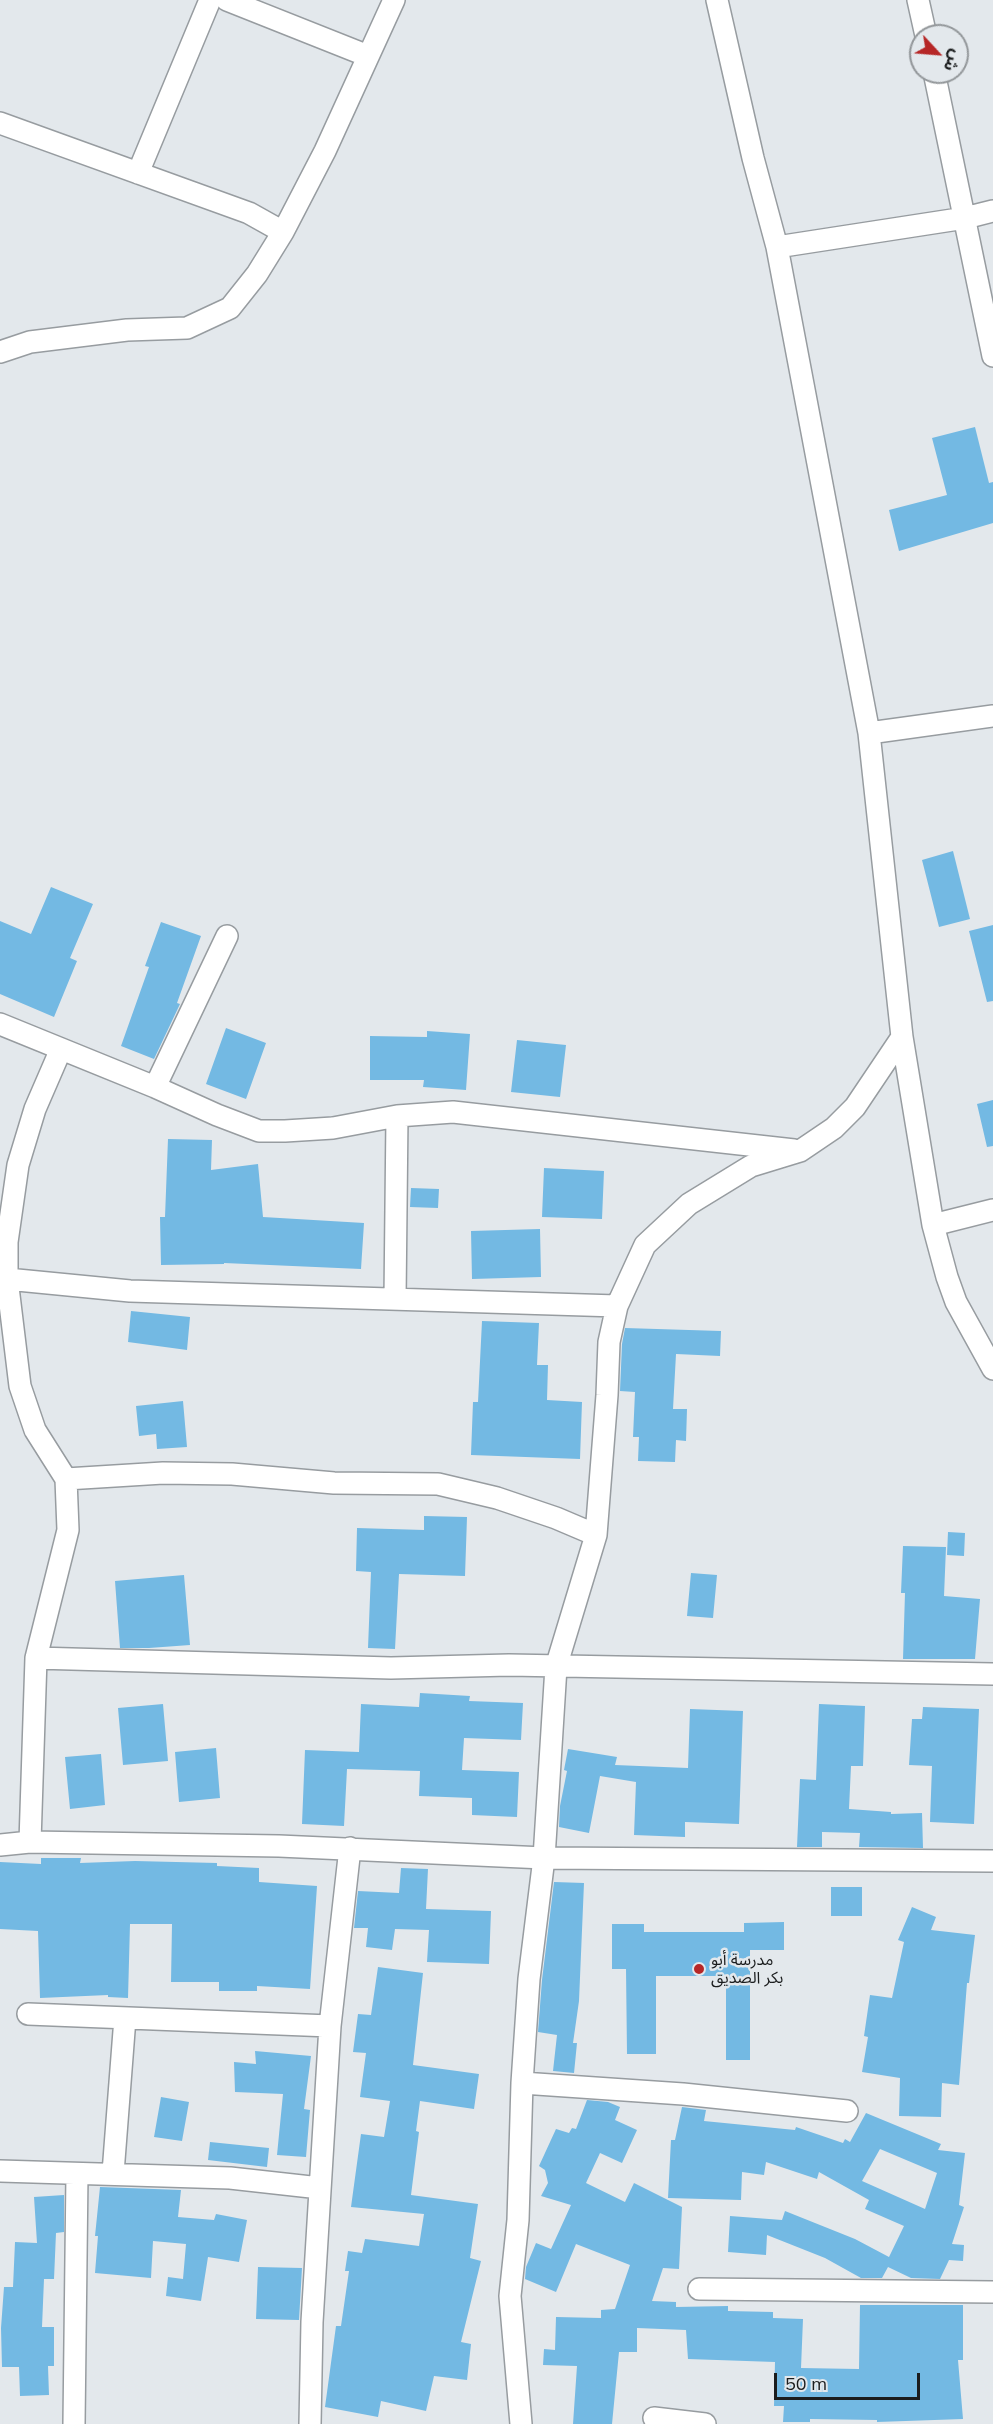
<!DOCTYPE html>
<html>
<head>
<meta charset="utf-8">
<style>
  body { margin:0 }
  #map { position:relative; width:993px; height:2424px; overflow:hidden; background:#e3e8ec; font-family:Mulish,"Noto Sans Arabic",sans-serif }
  canvas { display:block }
  .north { position:absolute; left:909px; top:24px; width:60px; height:60px; box-sizing:border-box; background:#e3e8ec; border:2px solid #93979a; border-radius:50%; rotate:116deg; font-size:16px; font-weight:700; line-height:24px; text-align:center; color:#1b1d1e }
  .north::after { content:''; display:block; margin:auto; width:21px; height:27px; background:#b62727; clip-path:polygon(50% 0,100% 100%,50% 72%,0 100%) }
  .scale { position:absolute; left:774px; top:2373px; width:146px; height:27px; box-sizing:border-box; border:3px solid #1b1d1e; border-top:0; padding-left:8px; font-size:18px; line-height:21px; white-space:nowrap; color:#1b1d1e; -webkit-text-stroke:4px #e3e8ec; paint-order:stroke }
</style>
</head>
<body>
<div id="map">
<canvas width="993" height="2424"></canvas>
<div class="north">ش</div>
<div class="scale">50 m</div>
</div>
<script>
const g = document.querySelector('canvas').getContext('2d');
g.lineJoin = 'round';
function fillPath(path, color) { g.fillStyle = color; g.fill(path, 'evenodd'); }
const poly = rows => new Path2D(rows.map(r => 'M' + r).join(''));
function strokePath(path, color, width, dash) { g.strokeStyle = color; g.lineWidth = width; g.lineCap = dash ? 'butt' : 'round'; g.setLineDash(dash || []); g.stroke(path); }
function drawText(font, color, halo, rows, align = 'center') {
  g.font = font + ' Mulish,"Noto Sans Arabic",sans-serif'; g.lineWidth = 5; g.setLineDash([]); g.textBaseline = 'middle'; g.strokeStyle = halo; g.fillStyle = color; for (const [text, x, y, turn = 0] of rows) {
    g.save(); g.translate(x, y); g.rotate((+turn || 0) * Math.PI / 180); g.textAlign = isNaN(turn) ? turn : align; if (halo) g.strokeText(text, 0, 0); g.fillText(text, 0, 0); g.restore();
  }
}
fillPath(poly([
  [975,427,989,483,993,482,993,523,899,551,889,510,947,495,932,438],
  [953,851,970,919,939,927,922,860],
  [51,887,93,904,70,958,77,961,54,1017,0,994,0,921,31,934],
  [161,922,201,936,177,1003,180,1004,154,1059,121,1046,149,967,145,966],
  [993,925,993,1001,987,1002,969,931],
  [226,1028,266,1043,246,1099,206,1084],
  [427,1031,470,1034,466,1090,423,1087,424,1080,370,1080,370,1036,427,1037],
  [517,1040,566,1045,560,1097,511,1092],
  [993,1100,993,1146,987,1147,977,1104],
  [168,1139,212,1140,211,1170,258,1164,263,1217,364,1223,361,1269,224,1263,224,1264,161,1265,160,1217,165,1217],
  [544,1168,604,1171,602,1219,542,1217],
  [411,1188,439,1189,438,1208,410,1207],
  [540,1229,541,1277,472,1279,471,1231],
  [131,1311,190,1317,187,1350,128,1342],
  [482,1321,539,1323,537,1365,548,1365,547,1400,582,1402,580,1459,471,1455,473,1402,478,1402],
  [625,1328,721,1331,720,1356,676,1354,673,1409,687,1409,686,1441,676,1440,675,1462,638,1461,639,1437,633,1437,635,1392,620,1391,622,1344],
  [183,1401,187,1447,157,1449,156,1434,139,1436,136,1406],
  [424,1516,467,1517,465,1576,399,1574,395,1649,368,1648,371,1572,356,1571,357,1528,424,1530],
  [948,1532,965,1533,964,1556,947,1555],
  [903,1546,946,1547,944,1596,980,1599,975,1659,903,1659,905,1593,901,1593],
  [691,1573,717,1575,713,1618,687,1616],
  [184,1575,190,1645,149,1648,120,1648,115,1581],
  [420,1693,470,1696,469,1701,523,1703,521,1740,464,1738,462,1770,519,1772,517,1817,472,1815,472,1798,419,1796,420,1771,347,1769,344,1826,302,1824,305,1750,359,1752,361,1704,419,1707],
  [163,1704,168,1761,123,1765,118,1708],
  [819,1704,865,1706,863,1766,851,1766,849,1809,891,1812,891,1814,922,1813,923,1848,859,1847,860,1833,822,1832,822,1847,797,1847,800,1779,816,1780],
  [923,1707,979,1709,974,1824,930,1822,932,1766,909,1765,912,1719,922,1719],
  [690,1709,743,1711,739,1824,685,1822,685,1837,634,1835,636,1782,600,1776,589,1833,559,1827,560,1806,567,1771,564,1770,568,1749,617,1757,615,1765,688,1768],
  [216,1748,220,1798,179,1802,175,1752],
  [101,1754,105,1805,70,1809,65,1757],
  [41,1858,81,1858,80,1863,135,1861,217,1863,217,1866,259,1868,259,1882,317,1886,310,1989,257,1986,257,1991,219,1991,219,1982,171,1982,172,1924,130,1924,128,1998,108,1997,108,1995,40,1998,38,1931,0,1929,0,1862,41,1864],
  [401,1868,428,1869,426,1909,491,1911,489,1964,427,1962,429,1930,395,1929,392,1950,366,1947,368,1928,354,1928,358,1891,399,1893],
  [554,1882,584,1883,579,2001,573,2043,577,2043,574,2073,553,2071,557,2035,538,2032,542,1980],
  [831,1887,862,1887,862,1916,831,1916],
  [912,1907,936,1917,931,1930,975,1935,969,1983,967,1983,959,2085,942,2083,941,2117,899,2116,900,2078,862,2072,868,2037,864,2036,870,1995,892,1998,904,1942,898,1940],
  [784,1922,784,1950,750,1950,750,2060,726,2060,726,1976,656,1976,656,2054,627,2054,626,1969,612,1969,612,1924,644,1924,644,1932,744,1932,744,1923],
  [378,1967,423,1973,413,2065,479,2074,474,2109,420,2101,416,2131,419,2132,411,2195,478,2204,470,2258,481,2261,461,2342,471,2344,467,2380,434,2376,426,2411,381,2401,378,2417,325,2407,336,2326,341,2326,349,2271,345,2271,348,2251,362,2253,365,2239,419,2246,424,2214,351,2207,361,2134,384,2137,390,2101,360,2097,366,2053,353,2052,358,2014,371,2015],
  [255,2051,311,2056,304,2109,310,2110,306,2157,277,2155,283,2094,235,2092,234,2062,256,2064],
  [161,2097,189,2102,182,2141,154,2137],
  [587,2100,608,2102,620,2107,615,2120,637,2130,622,2163,600,2153,586,2183,625,2202,634,2183,682,2207,679,2269,663,2268,652,2301,676,2302,676,2307,728,2306,728,2311,773,2312,773,2318,803,2319,801,2368,859,2369,860,2305,963,2305,963,2360,958,2360,963,2419,877,2422,877,2420,810,2419,810,2422,783,2422,784,2406,774,2406,775,2362,688,2359,686,2330,637,2328,637,2352,619,2352,612,2424,573,2424,577,2366,543,2365,544,2349,555,2350,556,2317,601,2318,601,2310,615,2309,630,2265,576,2244,556,2292,525,2279,526,2267,536,2243,551,2249,571,2205,541,2196,548,2183,545,2170,539,2166,556,2129,569,2133,572,2128,576,2129],
  [682,2107,706,2110,704,2121,795,2130,796,2127,843,2143,845,2139,850,2142,866,2113,941,2144,938,2150,965,2153,959,2205,964,2207,952,2244,964,2245,963,2261,949,2260,940,2279,911,2278,888,2267,882,2278,861,2278,825,2258,767,2235,766,2255,728,2252,730,2216,782,2220,785,2211,855,2239,889,2257,904,2226,865,2209,869,2200,819,2172,817,2179,766,2162,764,2175,742,2172,741,2200,668,2198,671,2140,675,2140],
  [880,2149,937,2173,925,2209,862,2181],
  [210,2142,269,2148,267,2167,208,2160],
  [100,2187,181,2190,178,2217,214,2220,216,2214,247,2220,239,2262,208,2257,201,2301,166,2296,168,2277,183,2279,186,2244,153,2241,151,2278,95,2273,98,2236,95,2236],
  [64,2195,64,2232,56,2233,54,2279,44,2279,42,2327,54,2327,54,2366,48,2366,49,2395,20,2396,19,2367,2,2367,1,2328,4,2287,13,2287,15,2242,37,2243,34,2197],
  [258,2267,302,2268,299,2320,256,2319]
]), '#73b9e3');
const minor = poly([
  [227,0,368,56],
  [717,0,753,158,777,247,869,733,902,1037,933,1225,947,1277,956,1302,993,1369],
  [918,0,926,36],
  [934,72,993,356],
  [0,123,249,213,283,232,325,151,394,0],
  [138,173,210,0],
  [777,247,965,218,993,211],
  [0,352,30,342,127,330,187,328,230,308,257,274,283,232],
  [869,733,993,716],
  [0,1024,155,1087,217,1115,259,1131,285,1131,333,1128,397,1116,453,1112,794,1150],
  [155,1087,227,936],
  [933,1225,993,1210],
  [7,1279,130,1291,617,1306],
  [395,1299,397,1116],
  [66,1479,163,1473,232,1474,334,1483,438,1484,497,1498,556,1518,596,1535],
  [36,1658,391,1668,509,1665,993,1674],
  [30,1842,36,1658,68,1530,66,1479,35,1430,20,1386,7,1279,7,1242,18,1165,35,1109,61,1049],
  [0,1845,30,1842,279,1846,544,1858,993,1861],
  [28,2014,330,2026],
  [522,2083,683,2094,847,2111],
  [0,2171,230,2178,320,2188],
  [113,2173,125,2018],
  [699,2289,993,2292],
  [654,2418,705,2424],
  [74,2424,77,2174],
  [310,2424,312,2322,330,2026,350,1848],
  [521,2424,510,2296,518,2220,522,2083,529,1979,544,1858,556,1667,596,1535,607,1395,609,1342,617,1306,645,1245,689,1204,751,1166,800,1151,834,1128,855,1107,902,1037]
]);
strokePath(minor, '#979ca0', 24);
strokePath(minor, '#fff', 21);
for (const [x, y, r, color] of [
  [699,1969,6,"#b62727"]
]) { const dot = new Path2D(); dot.arc(x, y, r, 0, 2 * Math.PI); g.fillStyle = color; g.fill(dot); strokePath(dot, '#e3e8ec', 2); }
drawText('16px', '#1b1d1e', '#e3e8ec', [
  ["مدرسة أبو",711,1960],
  ["بكر الصديق",711,1978]
], 'left');
</script>
</body>
</html>
